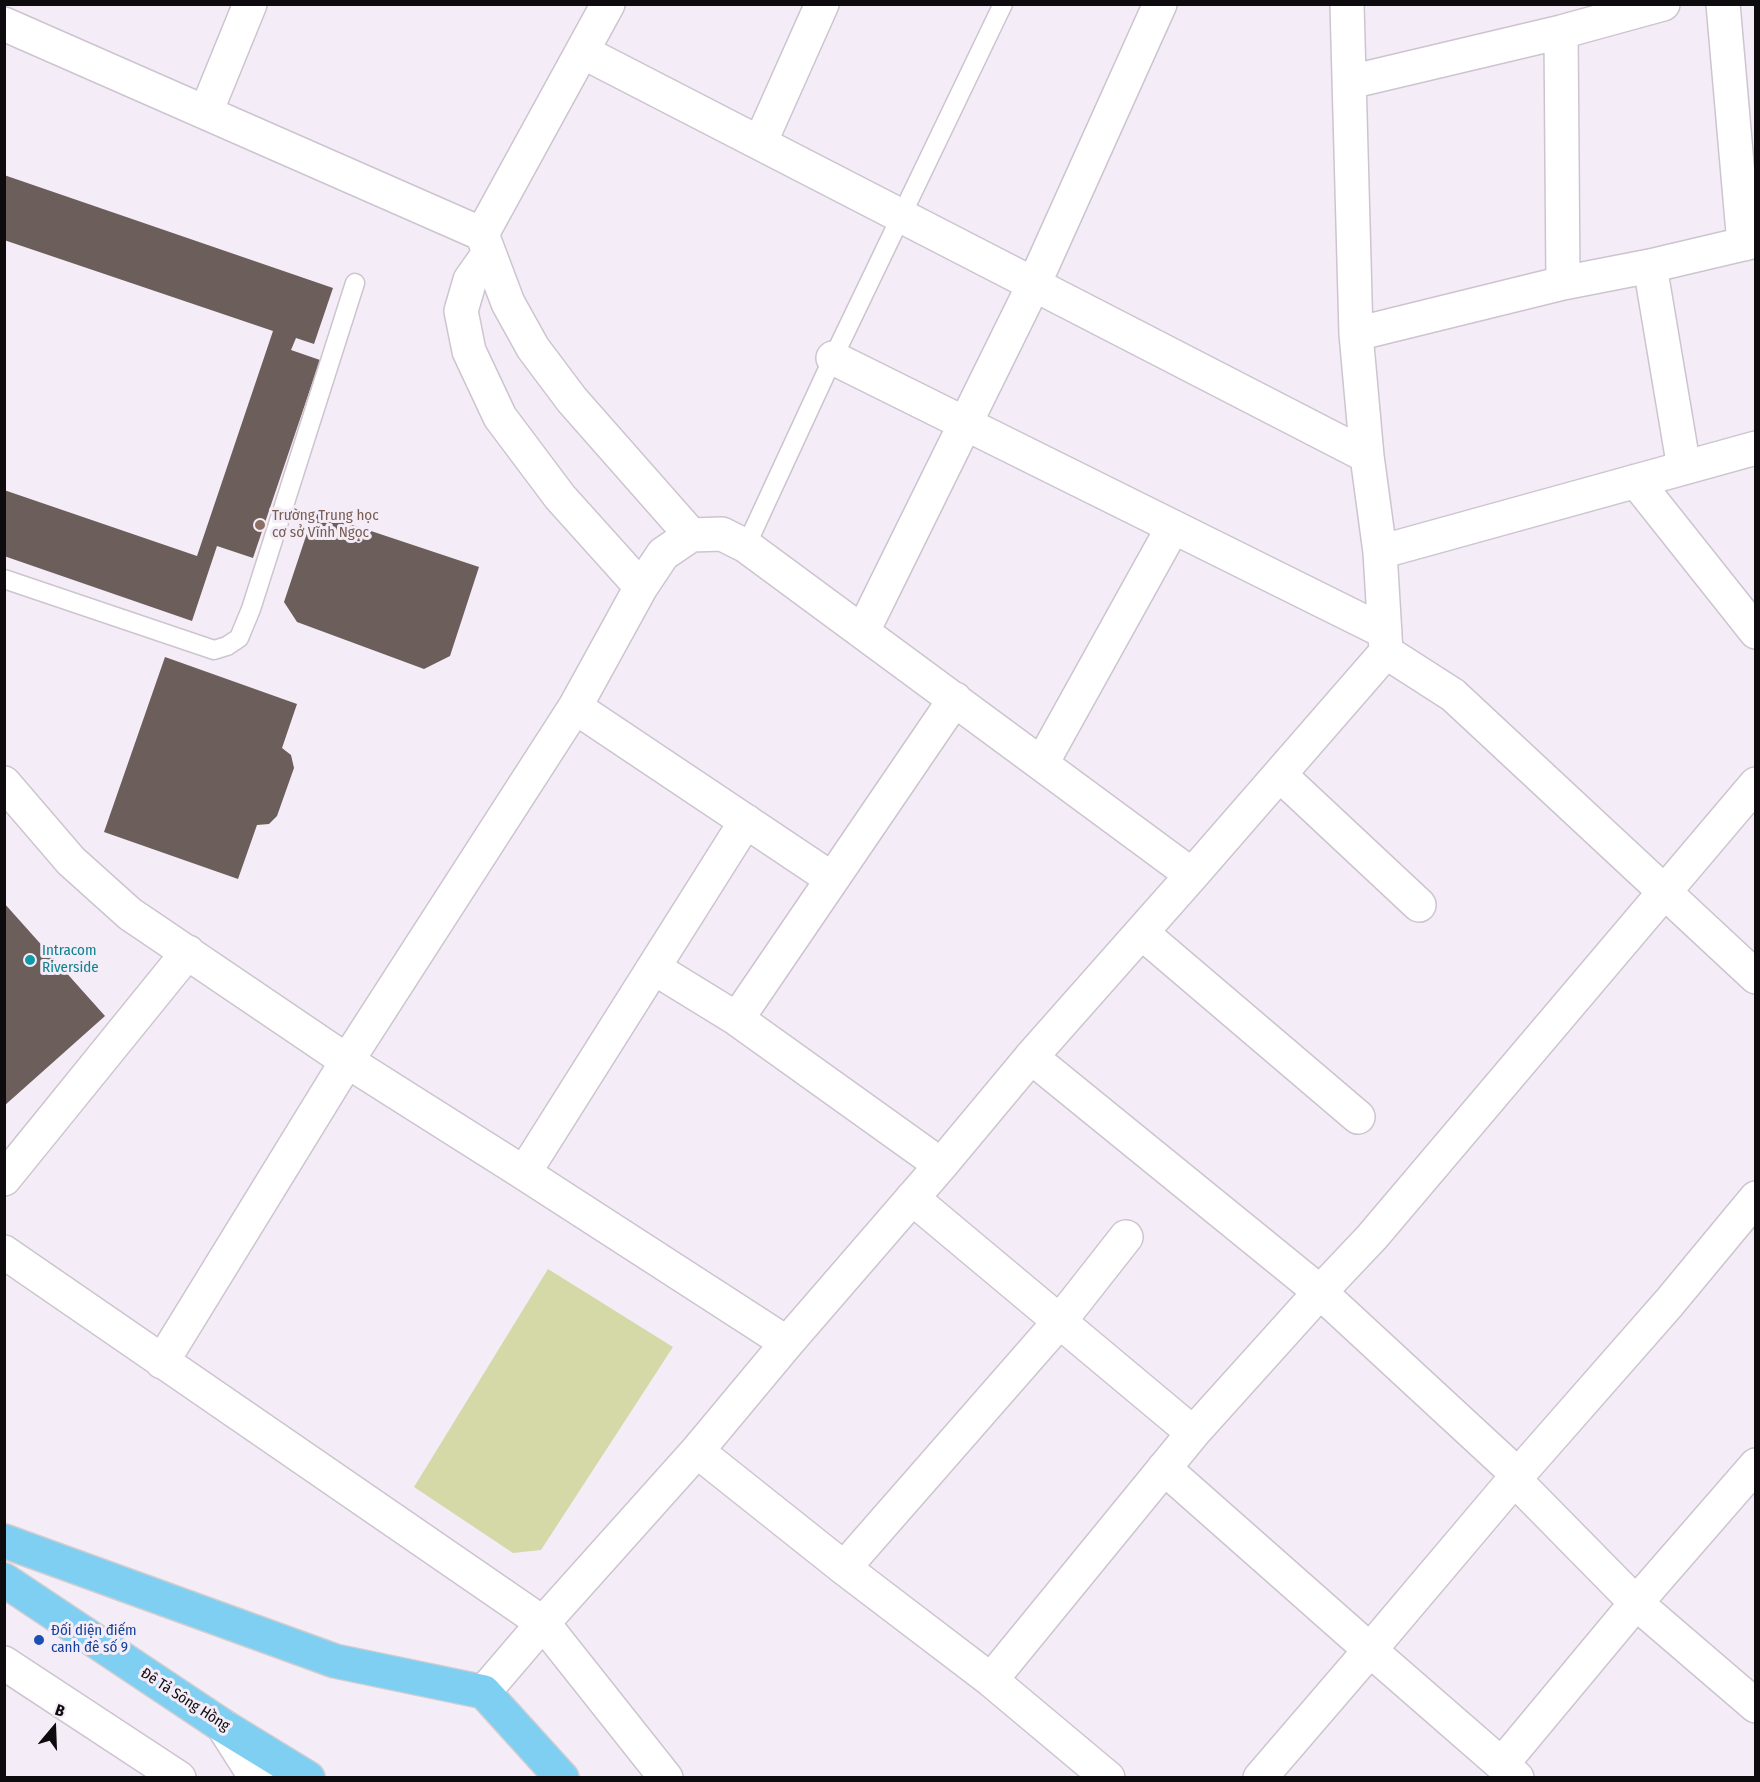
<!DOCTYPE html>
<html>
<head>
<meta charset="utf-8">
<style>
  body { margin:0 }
  #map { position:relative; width:1760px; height:1782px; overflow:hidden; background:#f4ecf7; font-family:"Fira Sans Condensed",sans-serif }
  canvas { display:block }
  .frame { position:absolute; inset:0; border:6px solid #0e0b0f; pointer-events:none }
  .north { position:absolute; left:24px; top:1698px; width:60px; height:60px; -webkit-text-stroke:4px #f4ecf7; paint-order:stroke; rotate:19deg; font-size:16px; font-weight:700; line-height:24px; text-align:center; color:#0e0b0f }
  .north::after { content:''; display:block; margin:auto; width:21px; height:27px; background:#0e0b0f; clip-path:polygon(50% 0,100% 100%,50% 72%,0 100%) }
</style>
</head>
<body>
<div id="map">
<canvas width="1760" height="1782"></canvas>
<div class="frame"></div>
<div class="north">B</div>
</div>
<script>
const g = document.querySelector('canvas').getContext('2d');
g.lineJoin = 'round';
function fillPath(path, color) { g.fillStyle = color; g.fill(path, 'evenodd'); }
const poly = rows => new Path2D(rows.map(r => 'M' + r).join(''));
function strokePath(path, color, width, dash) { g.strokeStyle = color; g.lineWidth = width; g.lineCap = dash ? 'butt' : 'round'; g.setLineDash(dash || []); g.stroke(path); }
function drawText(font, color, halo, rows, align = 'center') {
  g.font = font + ' "Fira Sans Condensed",sans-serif'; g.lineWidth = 6; g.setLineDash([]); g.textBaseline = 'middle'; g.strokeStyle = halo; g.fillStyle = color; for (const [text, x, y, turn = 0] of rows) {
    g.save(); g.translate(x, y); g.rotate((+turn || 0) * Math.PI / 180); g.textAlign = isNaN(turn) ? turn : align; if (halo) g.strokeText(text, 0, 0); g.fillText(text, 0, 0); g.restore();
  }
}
fillPath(poly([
  [548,1269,673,1347,541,1550,513,1553,414,1487]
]), '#d5d9a7');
fillPath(poly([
  [4,175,333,288,314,344,296,338,291,350,320,360,253,558,217,546,192,621,4,556,4,490,197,556,273,331,4,240],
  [314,512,479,567,450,656,424,669,297,622,284,602],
  [165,657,297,704,282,748,291,755,294,768,277,816,269,824,257,825,238,879,104,832],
  [4,903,105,1016,4,1106]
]), '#6c5f5b');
const service = poly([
  [746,546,833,358,1003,4],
  [4,579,214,650,227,646,239,638,251,609,355,283]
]);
const minor = poly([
  [608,4,482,234,508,303,533,348,572,400,691,535],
  [1723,4,1744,244],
  [4,24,482,234],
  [1561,32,1563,283],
  [583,52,1367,456],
  [1350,82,1561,32,1663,4],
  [206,112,250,4],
  [760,143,822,4],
  [489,253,470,280,461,311,469,351,500,417,560,497,641,587],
  [1650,266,1684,468],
  [1356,334,1563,283,1650,266,1756,241],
  [833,358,1385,632],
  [1636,481,1756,632],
  [1380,552,1756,448],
  [863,631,1034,284,1160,4],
  [1386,652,1453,695,1756,977],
  [575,707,832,879],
  [1042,763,1173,527],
  [1280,775,1419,905],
  [4,783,71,861,130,914,347,1061,524,1173,787,1343],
  [1142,933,1358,1117],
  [654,968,737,1019],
  [1031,1057,1320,1292,1518,1475],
  [941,1165,737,1019,955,699],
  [524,1173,746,821],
  [4,1179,188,952],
  [912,1198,1193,1433,991,1680],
  [4,1252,543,1623,666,1778],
  [162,1362,347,1061,575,707,641,587,663,554,691,535,722,534,746,546,1192,875],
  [1193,1433,1320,1292,1372,1237,1756,784],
  [697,1451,844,1568,991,1680,1108,1778],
  [1164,1468,1370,1650,1517,1778],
  [1515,1480,1636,1603,1756,1706],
  [844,1568,1060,1321,1126,1237],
  [4,1663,179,1778],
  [484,1692,543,1623,697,1451,787,1343,941,1165,1031,1057,1192,875,1386,652,1380,552,1367,456,1356,334,1347,4],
  [223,1726,256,1778],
  [1502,1764,1636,1603,1756,1465],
  [1260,1778,1370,1650,1518,1475,1669,1303,1756,1198]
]);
const primary = poly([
  [4,1541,335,1661,484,1692,562,1778],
  [4,1580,223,1726,308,1778]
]);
strokePath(service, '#cdc4d0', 21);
strokePath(minor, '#cdc4d0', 36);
strokePath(primary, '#cfcecf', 36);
strokePath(service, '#fff', 18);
strokePath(minor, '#fff', 33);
strokePath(primary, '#7ecff2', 33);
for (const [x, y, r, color] of [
  [260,525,6,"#8d6e63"],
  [30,960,6,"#0f9aa8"],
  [39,1640,6,"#1a4fb4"]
]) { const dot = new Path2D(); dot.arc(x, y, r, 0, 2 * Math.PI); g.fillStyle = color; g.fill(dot); strokePath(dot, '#f4ecf7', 2); }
drawText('15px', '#785e54', '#f4ecf7', [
  ["Trường Trung học",272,516],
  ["cơ sở Vĩnh Ngọc",272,533]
], 'left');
drawText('15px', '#0d838f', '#f4ecf7', [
  ["Intracom",42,951],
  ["Riverside",42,968]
], 'left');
drawText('15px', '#164399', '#f4ecf7', [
  ["Đối diện điếm",51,1631],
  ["canh đê số 9",51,1648]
], 'left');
drawText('15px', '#0e0b0f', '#f4ecf7', [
  ["Đê Tả Sông Hồng",185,1700,33]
]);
</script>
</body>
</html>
